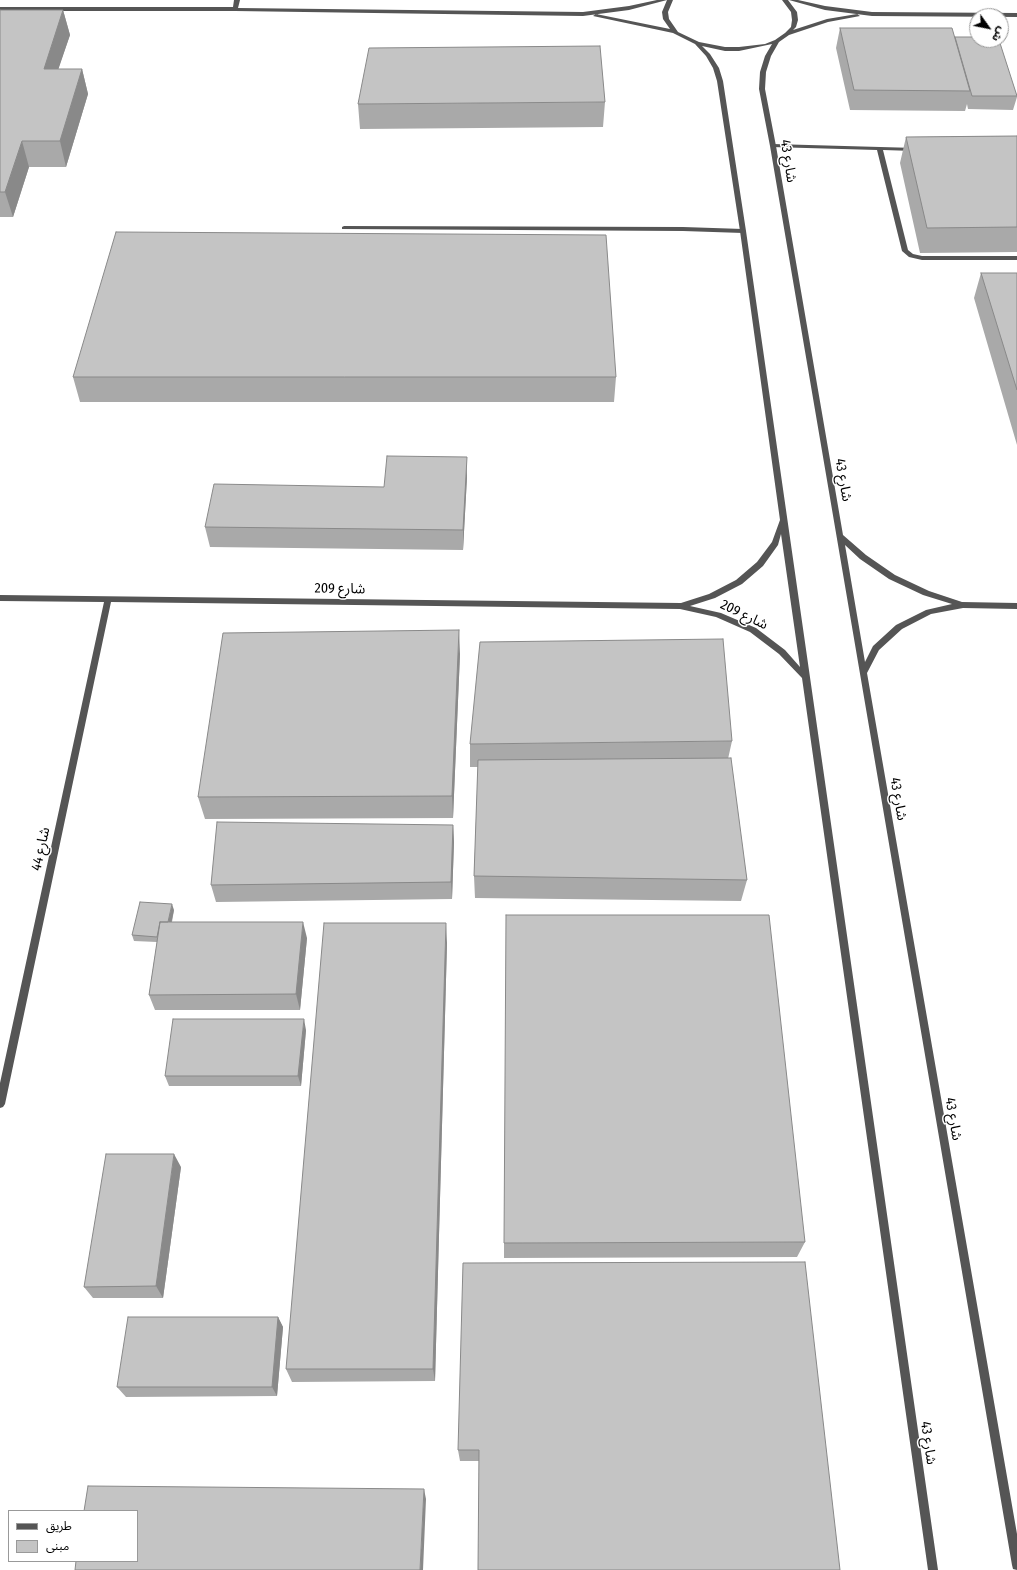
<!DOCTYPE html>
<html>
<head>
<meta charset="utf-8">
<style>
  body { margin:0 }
  #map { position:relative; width:1017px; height:1570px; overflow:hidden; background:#fff; font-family:"Fira Sans Condensed","Noto Sans Arabic",sans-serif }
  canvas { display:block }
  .legend { position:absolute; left:8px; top:1510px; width:130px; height:52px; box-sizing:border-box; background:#fff; border:1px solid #999; margin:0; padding:5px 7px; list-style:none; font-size:12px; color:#000 }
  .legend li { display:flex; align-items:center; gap:8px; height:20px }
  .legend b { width:20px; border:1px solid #999 }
  .north { position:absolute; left:969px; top:8px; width:40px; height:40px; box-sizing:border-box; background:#fff; border:1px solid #999; border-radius:50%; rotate:123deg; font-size:11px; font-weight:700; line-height:16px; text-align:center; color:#000 }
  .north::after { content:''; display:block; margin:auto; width:14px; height:18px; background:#000; clip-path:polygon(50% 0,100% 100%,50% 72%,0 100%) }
</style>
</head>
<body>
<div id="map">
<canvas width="1017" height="1570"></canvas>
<ul class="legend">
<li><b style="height:5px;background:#555"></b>طريق</li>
<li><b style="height:11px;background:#c4c4c4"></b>مبنى</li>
</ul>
<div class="north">ش</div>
</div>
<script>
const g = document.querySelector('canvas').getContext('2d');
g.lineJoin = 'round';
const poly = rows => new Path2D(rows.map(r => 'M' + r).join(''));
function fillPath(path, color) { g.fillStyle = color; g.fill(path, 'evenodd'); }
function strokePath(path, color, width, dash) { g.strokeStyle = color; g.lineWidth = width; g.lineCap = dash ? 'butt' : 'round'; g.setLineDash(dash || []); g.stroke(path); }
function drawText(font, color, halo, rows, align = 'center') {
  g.font = font + ' "Fira Sans Condensed","Noto Sans Arabic",sans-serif'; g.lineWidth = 3; g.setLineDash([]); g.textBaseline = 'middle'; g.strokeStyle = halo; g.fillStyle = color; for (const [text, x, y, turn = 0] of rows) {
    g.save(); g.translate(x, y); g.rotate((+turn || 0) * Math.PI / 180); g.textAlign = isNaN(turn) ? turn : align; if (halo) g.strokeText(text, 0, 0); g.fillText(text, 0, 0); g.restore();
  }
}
fillPath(poly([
  [773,144,916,148,917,149,914,151,883,150,908,250,913,254,922,256,1017,256,1017,260,922,260,909,257,902,251,877,150,771,147,771,145,773,144],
  [344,226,683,227,743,229,746,231,743,233,683,231,342,229,342,227,344,226]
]), '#555');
fillPath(poly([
  [234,0,240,0,238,8,583,12,629,6,657,0,667,0,629,10,583,16,235,11,0,11,0,7,233,7,234,0],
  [667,0,673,0,668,12,669,19,678,32,699,42,725,47,739,47,765,44,775,40,785,33,791,27,792,20,791,12,782,0,788,0,797,12,798,20,796,27,793,30,827,19,857,14,860,16,828,22,789,35,779,42,771,56,766,72,765,89,776,146,843,535,866,555,895,575,929,591,962,602,1017,603,1017,609,963,608,931,614,902,629,879,650,867,673,1017,1534,1017,1570,1013,1569,1012,1565,770,146,759,89,760,72,765,56,772,44,739,51,725,51,702,46,710,54,719,68,723,81,746,231,938,1570,928,1570,802,678,779,654,750,632,716,617,680,609,111,602,5,1104,3,1107,0,1108,0,1083,104,602,0,601,0,595,681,603,709,594,736,580,757,562,772,542,780,520,740,231,717,81,713,68,706,56,695,44,673,33,593,16,596,14,670,29,663,19,662,12,667,0],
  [781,534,800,667,785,650,756,628,721,613,690,606,715,598,742,584,763,566,778,545,781,534],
  [845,545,860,559,889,579,923,595,952,604,926,610,896,625,873,646,865,662,845,545],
  [789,0,798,0,825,6,872,12,1017,13,1017,17,872,16,825,10,789,0]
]), '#555');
fillPath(poly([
  [0,10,63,10,70,35,58,69,82,69,88,94,66,167,29,167,13,217,0,217],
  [840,28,954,38,1017,95,1017,97,1013,110,968,109,967,104,965,111,850,110,836,48],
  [605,102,603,127,360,129,358,104],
  [1017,136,1017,252,920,253,900,163,906,137],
  [981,273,1017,273,1017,445,974,298],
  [73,377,616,377,614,402,80,402],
  [467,477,463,550,210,547,205,527,384,487],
  [460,654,453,818,205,819,198,797],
  [732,741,728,759,747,880,741,901,475,898,474,876,478,767,470,767,470,744],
  [453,825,454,842,452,899,216,902,211,885],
  [174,910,172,922,307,938,300,1010,155,1010,149,995,157,942,134,941,132,935],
  [447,943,435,1381,292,1382,286,1369],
  [306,1030,301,1086,169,1086,165,1076],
  [181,1167,163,1298,93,1298,84,1287],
  [805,1242,797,1257,504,1258,504,1243],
  [805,1262,479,1461,460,1461,458,1450],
  [278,1317,283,1327,277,1396,126,1397,117,1387]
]), '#a9a9a9');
fillPath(poly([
  [63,10,70,35,50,94,44,69],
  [82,69,88,94,66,167,60,141],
  [22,141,29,167,13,217,5,192],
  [467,457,467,477,463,550,463,530],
  [459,630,460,654,453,818,452,796],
  [453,825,454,842,452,899,451,882],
  [172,904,174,910,168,938,166,933],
  [303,922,307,938,300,1010,296,994],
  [446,923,447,943,435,1381,433,1369],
  [304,1019,306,1030,301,1086,298,1076],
  [174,1154,181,1167,163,1298,156,1286],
  [278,1317,283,1327,277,1396,272,1387],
  [424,1489,426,1499,423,1570,420,1570]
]), '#898989');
const building = poly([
  [0,10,63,10,44,69,82,69,60,141,22,141,5,192,0,192,0,10],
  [840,28,952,28,970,91,854,90,840,28],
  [955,37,977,37,977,40,999,40,1017,96,972,96,955,37],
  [600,46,605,102,358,104,369,48,600,46],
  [1017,136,1017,227,927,228,906,137,1017,136],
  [116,232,606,235,616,377,73,377,116,232],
  [981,273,1017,273,1017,390,981,273],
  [387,456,467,457,463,530,205,527,214,484,384,487,387,456],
  [459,630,452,796,198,797,223,633,459,630],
  [723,639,732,741,470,744,480,642,723,639],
  [731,758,747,880,474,876,478,760,731,758],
  [217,822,453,825,451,882,211,885,217,822],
  [140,902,172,904,168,922,160,922,157,937,132,935,140,902],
  [506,915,769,915,805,1242,504,1243,506,915],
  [160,922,303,922,296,994,149,995,160,922],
  [324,923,446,923,433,1369,286,1369,324,923],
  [173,1019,304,1019,298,1076,165,1076,173,1019],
  [106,1154,174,1154,156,1286,84,1287,106,1154],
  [805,1262,840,1570,478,1570,479,1450,458,1450,463,1263,805,1262],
  [128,1317,278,1317,272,1387,117,1387,128,1317],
  [88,1486,424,1489,420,1570,75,1570,76,1561,137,1561,137,1511,84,1511,88,1486]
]);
fillPath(building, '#c4c4c4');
strokePath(building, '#898989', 1);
drawText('14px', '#000', '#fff', [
  ["شارع 43",788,161,81],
  ["شارع 43",843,480,80],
  ["شارع 209",340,589,1],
  ["شارع 209",744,615,26],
  ["شارع 43",898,799,80],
  ["شارع 44",41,849,-78],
  ["شارع 43",953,1119,80],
  ["شارع 43",928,1443,82]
]);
</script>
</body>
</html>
